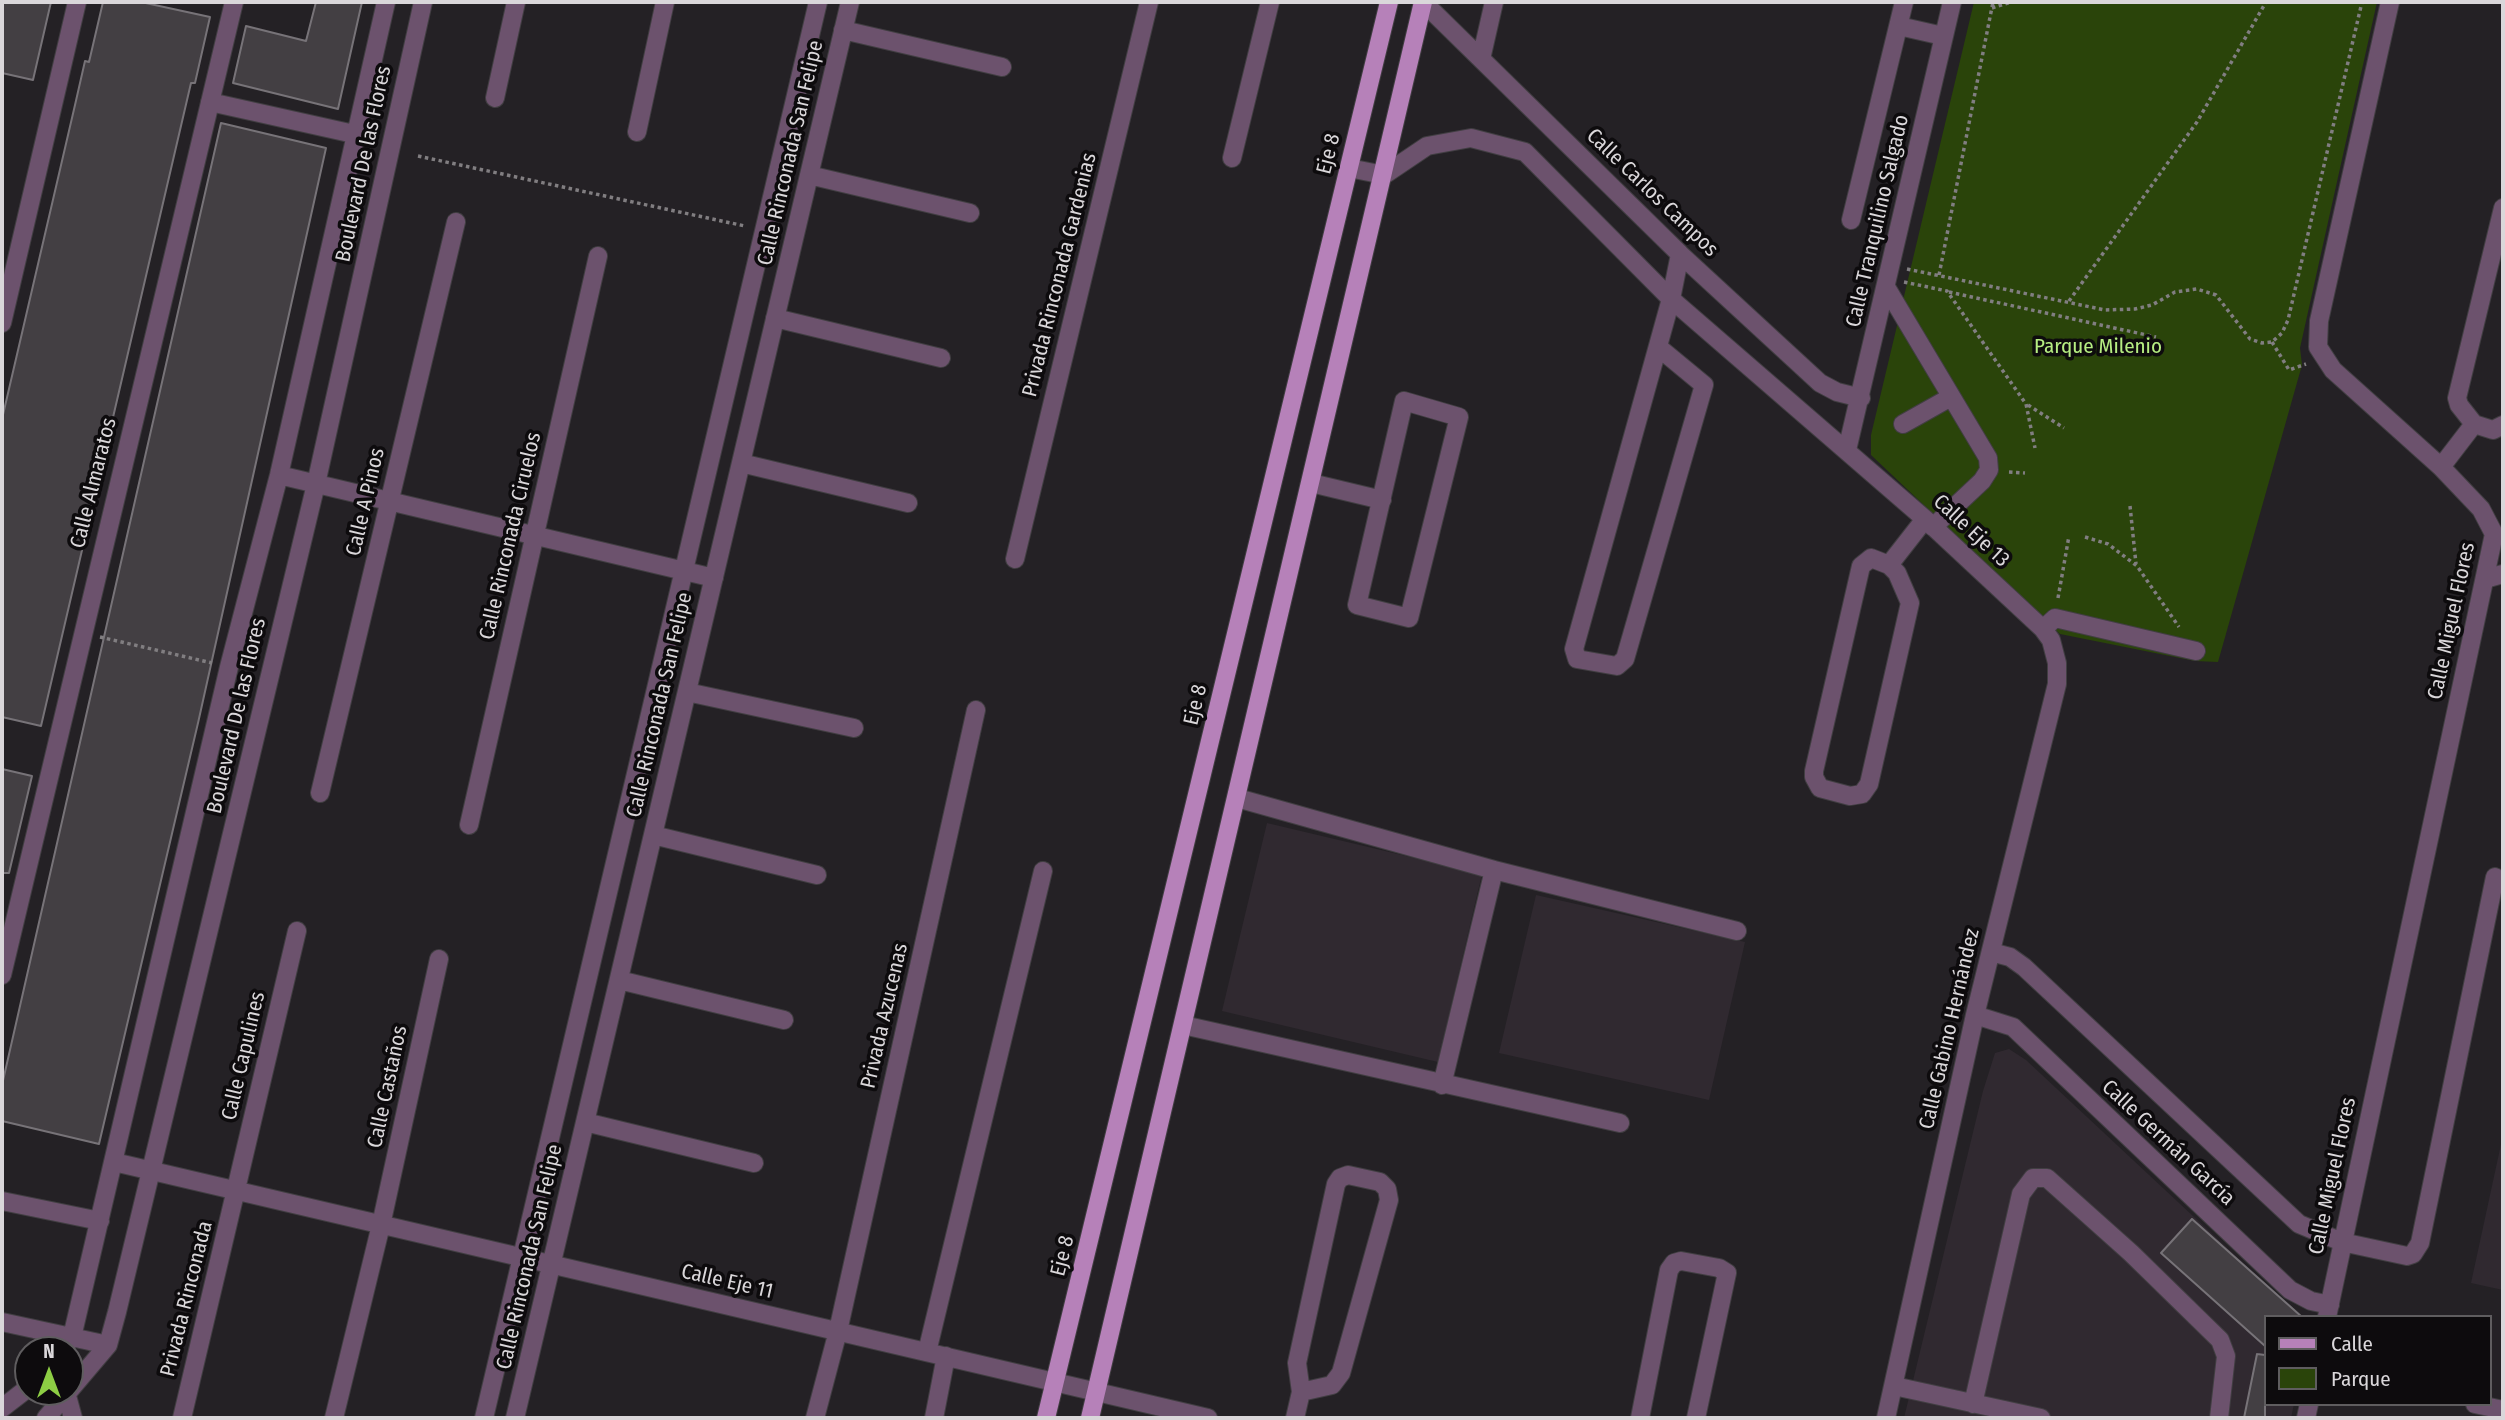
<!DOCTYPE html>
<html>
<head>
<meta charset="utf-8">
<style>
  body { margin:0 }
  #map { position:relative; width:2505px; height:1420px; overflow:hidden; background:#242125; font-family:"Fira Sans Condensed",sans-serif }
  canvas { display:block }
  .frame { position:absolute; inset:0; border:4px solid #dad7da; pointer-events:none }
  .legend { position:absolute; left:2264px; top:1315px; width:228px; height:91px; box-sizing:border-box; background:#0d0b0d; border:2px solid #5f5d5f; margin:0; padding:9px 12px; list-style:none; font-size:21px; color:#dad7da }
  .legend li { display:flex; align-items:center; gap:14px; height:35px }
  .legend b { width:35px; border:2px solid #5f5d5f }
  .north { position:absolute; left:14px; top:1336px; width:70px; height:70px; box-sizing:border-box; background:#0d0b0d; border:2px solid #5f5d5f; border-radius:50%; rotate:0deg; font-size:19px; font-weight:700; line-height:28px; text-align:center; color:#dad7da }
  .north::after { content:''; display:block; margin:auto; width:24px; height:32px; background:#8dce44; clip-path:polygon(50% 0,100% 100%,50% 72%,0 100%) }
</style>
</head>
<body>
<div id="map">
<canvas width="2505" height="1420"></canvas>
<div class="frame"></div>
<ul class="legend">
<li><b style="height:9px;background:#b681b9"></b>Calle</li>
<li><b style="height:19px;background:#2a440a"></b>Parque</li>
</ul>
<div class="north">N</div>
</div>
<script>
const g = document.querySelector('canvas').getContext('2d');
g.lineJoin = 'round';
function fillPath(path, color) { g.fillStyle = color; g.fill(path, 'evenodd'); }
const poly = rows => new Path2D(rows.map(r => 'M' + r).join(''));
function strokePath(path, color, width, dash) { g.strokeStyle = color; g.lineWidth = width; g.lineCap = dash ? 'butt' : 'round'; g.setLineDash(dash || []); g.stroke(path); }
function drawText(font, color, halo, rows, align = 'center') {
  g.font = font + ' "Fira Sans Condensed",sans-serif'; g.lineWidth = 7; g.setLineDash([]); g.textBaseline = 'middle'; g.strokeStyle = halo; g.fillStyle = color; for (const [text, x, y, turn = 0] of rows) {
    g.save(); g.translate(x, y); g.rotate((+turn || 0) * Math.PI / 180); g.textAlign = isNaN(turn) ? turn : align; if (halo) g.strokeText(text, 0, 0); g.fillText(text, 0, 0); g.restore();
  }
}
fillPath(poly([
  [1267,823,1482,874,1438,1062,1222,1011],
  [1536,895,1745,942,1709,1100,1499,1053],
  [2009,1049,2026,1060,2301,1317,2265,1317,2265,1404,2294,1404,2291,1418,1904,1418,1983,1091,1995,1053],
  [2503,1135,2503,1290,2471,1283]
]), '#302930');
fillPath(poly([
  [1974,2,2377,2,2300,348,2302,365,2218,662,2195,661,2060,634,1871,455,1871,435]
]), '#2a440a');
const building = poly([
  [2,2,51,2,33,80,2,73,2,2],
  [103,2,141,2,210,17,195,83,191,83,41,726,2,717,2,419,75,105,85,61,89,62,103,2],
  [316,2,362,2,338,109,233,83,246,26,306,41,316,2],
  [221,123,326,148,198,723,99,1144,2,1121,2,1085,221,123],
  [2,769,32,776,9,873,2,873,2,769],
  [2192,1219,2302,1317,2265,1317,2265,1346,2161,1253,2192,1219],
  [2257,1354,2265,1355,2265,1418,2244,1418,2257,1354]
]);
fillPath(building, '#433f43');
strokePath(building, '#777378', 2);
const minor = poly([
  [1423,2,1680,254,1820,383,1837,392,1861,398],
  [1899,26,1943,36],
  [843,30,1002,67],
  [1481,59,1494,2],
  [495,98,516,2],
  [210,102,354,134],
  [637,132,665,2],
  [1232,158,1270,2],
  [1349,168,1384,175,1427,146,1471,138,1525,152,1671,299,1925,519,2043,629,2051,640,2057,663,2057,684,1975,1015,1886,1418],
  [809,175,970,213],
  [2503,208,2457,398,2459,405,2474,424,2493,430,2503,425],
  [1851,220,1904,2],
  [1886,287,1988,458,1989,470,1982,481,1933,527],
  [775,318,941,358],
  [2,323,77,2],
  [1658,347,1704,385,1625,659,1617,666,1577,659,1574,649,1671,299,1680,254],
  [1404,401,1459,417,1409,618,1357,605,1404,401],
  [1903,424,1951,397],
  [1847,450,1952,2],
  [741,463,908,503],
  [2441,467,2474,424],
  [279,475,714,578],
  [1311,483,1382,500],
  [1871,558,1889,565,1897,573,1910,603,1869,784,1862,794,1850,796,1820,788,1814,777,1814,771,1861,566,1871,558],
  [1015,559,1149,2],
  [1889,565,1925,519],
  [2485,579,2503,574],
  [2043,629,2055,618,2196,651],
  [687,692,854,728],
  [320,793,456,222],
  [1237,798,1494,870,1442,1085],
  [469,825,598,256],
  [653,835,817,875],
  [1494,870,1737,931],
  [1991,952,2010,957,2024,967,2299,1224,2342,1242,2407,1256,2413,1254,2420,1243,2495,877],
  [2,975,234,2],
  [619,980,784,1020],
  [1975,1015,2013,1027,2290,1290,2311,1301,2330,1305],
  [1183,1025,1620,1123],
  [585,1122,754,1163],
  [114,1162,1208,1418],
  [2,1201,100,1221],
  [2327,1317,2494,534,2481,509,2441,467,2333,370,2318,347,2319,321,2390,2],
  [2,1322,108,1345],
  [62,1350,72,1337,229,667,279,475,386,2],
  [927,1352,1043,871],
  [1894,1386,2041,1418],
  [66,1392,73,1418],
  [1973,1404,2021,1194,2033,1178,2047,1178,2131,1253,2220,1340,2226,1356,2219,1418],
  [2475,1404,2503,1410],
  [2,1408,28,1388],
  [46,1418,108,1345,117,1312,316,484,423,2],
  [182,1418,297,931],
  [334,1418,381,1225,439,959],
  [484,1418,818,2],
  [515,1418,850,2],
  [815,1418,838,1331,976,710],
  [934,1418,946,1356],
  [1295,1418,1301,1392,1297,1363,1336,1184,1340,1178,1348,1175,1380,1182,1387,1189,1389,1200,1341,1373,1332,1385,1301,1392],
  [1640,1418,1669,1270,1674,1263,1681,1261,1719,1268,1727,1273,1696,1418],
  [2306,1418,2309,1404]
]);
const major = poly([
  [1046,1418,1389,2],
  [1090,1418,1423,2]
]);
strokePath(minor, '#413e42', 20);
strokePath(major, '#413e42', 20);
strokePath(poly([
  [1992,8,2011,2],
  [418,156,745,226],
  [1907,269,2105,310,2135,309,2152,305,2175,292,2197,289,2216,295,2250,339,2262,343,2272,342,2282,333,2288,320,2362,2],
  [1939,275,1993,2],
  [1904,282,1947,291,2026,404,2035,448],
  [1949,292,2156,337],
  [2069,301,2197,122,2266,2],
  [2272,342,2289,370,2306,364],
  [2028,405,2064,428],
  [2009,472,2025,473],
  [2130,506,2136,564],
  [2085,537,2108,544,2137,566,2179,627],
  [2058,598,2069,536],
  [100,637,212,663]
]), '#817e81', 3.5, [3.5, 3.5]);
strokePath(minor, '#6c526d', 18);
strokePath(major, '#b681b9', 18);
drawText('21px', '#dad7da', '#0d0b0d', [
  ["Calle Rinconada San Felipe",791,153,-77],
  ["Eje 8",1329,154,-76],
  ["Boulevard De las Flores",364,164,-78],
  ["Calle Carlos Campos",1652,193,44],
  ["Calle Tranquilino Salgado",1878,221,-77],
  ["Privada Rinconada Gardenias",1060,275,-76],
  ["Calle Almaratos",94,483,-76],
  ["Calle A Pinos",366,502,-77],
  ["Calle Eje 13",1971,531,43],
  ["Calle Rinconada Ciruelos",511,536,-77],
  ["Calle Miguel Flores",2452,621,-78],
  ["Calle Rinconada San Felipe",660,705,-77],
  ["Eje 8",1196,705,-77],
  ["Boulevard De las Flores",237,716,-77],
  ["Privada Azucenas",885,1016,-77],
  ["Calle Gabino Hernández",1950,1029,-77],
  ["Calle Capulines",244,1056,-77],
  ["Calle Castaños",388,1087,-78],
  ["Calle Germán García",2168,1143,43],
  ["Calle Miguel Flores",2333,1176,-78],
  ["Eje 8",1063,1256,-76],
  ["Calle Rinconada San Felipe",530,1257,-77],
  ["Calle Eje 11",727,1282,13],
  ["Privada Rinconada",187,1299,-76]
]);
drawText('21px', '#b6ed82', '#0d0b0d', [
  ["Parque Milenio",2098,347]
]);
</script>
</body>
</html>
